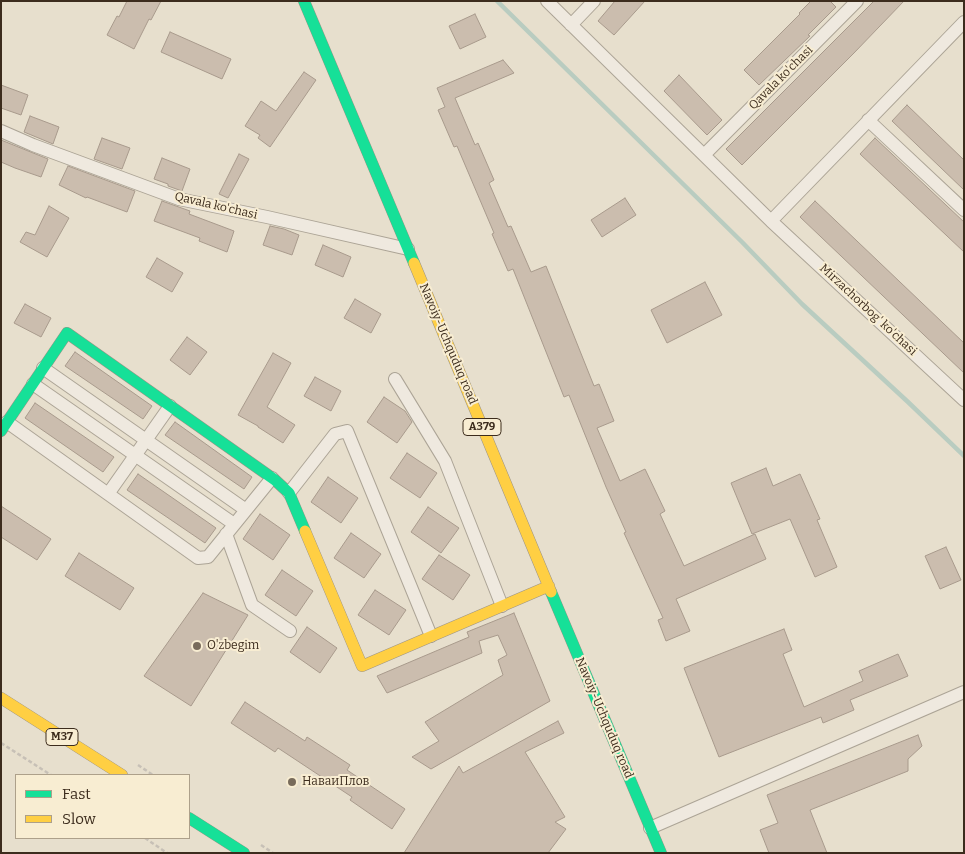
<!DOCTYPE html>
<html>
<head>
<meta charset="utf-8">
<style>
  body { margin:0 }
  #map { position:relative; width:965px; height:854px; overflow:hidden; background:#e7dfcd; font-family:Bitter,serif }
  canvas { display:block }
  .frame { position:absolute; inset:0; border:2px solid #3c2c1d; pointer-events:none }
  .legend { position:absolute; left:15px; top:774px; width:175px; height:65px; box-sizing:border-box; background:#f8edd2; border:1px solid #ada08a; margin:0; padding:6px 9px; list-style:none; font-size:15px; color:#3c2c1d }
  .legend li { display:flex; align-items:center; gap:10px; height:25px }
  .legend b { width:25px; border:1px solid #ada08a }
</style>
</head>
<body>
<div id="map">
<canvas width="965" height="854"></canvas>
<div class="frame"></div>
<ul class="legend">
<li><b style="height:6px;background:#16e098"></b>Fast</li>
<li><b style="height:6px;background:#ffcf43"></b>Slow</li>
</ul>
</div>
<script>
const g = document.querySelector('canvas').getContext('2d');
g.lineJoin = 'round';
const poly = rows => new Path2D(rows.map(r => 'M' + r).join(''));
function strokePath(path, color, width, dash) { g.strokeStyle = color; g.lineWidth = width; g.lineCap = dash ? 'butt' : 'round'; g.setLineDash(dash || []); g.stroke(path); }
function fillPath(path, color) { g.fillStyle = color; g.fill(path, 'evenodd'); }
function drawText(font, color, halo, rows, align = 'center') {
  g.font = font + ' Bitter,serif'; g.lineWidth = 4; g.setLineDash([]); g.textBaseline = 'middle'; g.strokeStyle = halo; g.fillStyle = color; for (const [text, x, y, turn = 0] of rows) {
    g.save(); g.translate(x, y); g.rotate((+turn || 0) * Math.PI / 180); g.textAlign = isNaN(turn) ? turn : align; if (halo) g.strokeText(text, 0, 0); g.fillText(text, 0, 0); g.restore();
  }
}
strokePath(poly([
  [497,1,742,242,802,304,908,402,964,456]
]), '#b9ccc0', 4.5);
const building = poly([
  [127,1,161,1,151,20,149,19,134,49,107,35,117,16,119,17,127,1],
  [615,1,645,1,614,35,598,21,615,1],
  [811,1,830,1,836,7,808,35,810,36,759,85,744,70,800,14,799,13,811,1],
  [874,1,904,1,854,53,742,165,726,149,874,1],
  [475,14,486,37,460,49,449,26,475,14],
  [170,32,231,59,222,79,161,52,170,32],
  [503,60,514,73,455,98,475,145,478,143,494,180,489,183,508,227,511,226,531,272,546,266,594,386,599,384,614,421,597,428,620,481,645,469,665,511,660,514,684,566,755,534,766,559,676,599,690,631,666,641,658,620,663,618,624,533,626,532,606,487,569,395,564,397,513,269,508,271,492,234,494,233,457,146,454,147,438,110,445,107,437,88,503,60],
  [304,72,316,80,270,147,258,138,260,135,245,126,261,101,276,111,304,72],
  [679,75,722,120,707,135,664,91,679,75],
  [1,85,28,95,21,115,1,108,1,85],
  [907,105,964,160,964,190,892,121,907,105],
  [30,116,59,127,53,144,24,132,30,116],
  [102,138,130,148,122,169,94,159,102,138],
  [875,138,964,222,964,252,860,154,875,138],
  [1,140,48,159,41,177,15,168,1,162,1,140],
  [239,154,249,159,228,198,219,194,239,154],
  [162,158,190,169,182,191,168,186,168,184,154,179,162,158],
  [68,166,135,191,127,212,87,197,86,198,59,185,68,166],
  [625,198,636,215,602,237,591,220,625,198],
  [162,201,190,211,189,214,234,231,227,252,199,241,200,238,154,221,162,201],
  [815,201,964,343,964,373,800,217,815,201],
  [49,206,69,218,47,257,20,242,26,232,35,235,49,206],
  [270,226,284,229,299,235,292,255,263,245,270,226],
  [323,245,351,257,343,277,315,265,323,245],
  [157,258,183,273,172,292,146,277,157,258],
  [705,282,722,315,667,343,651,310,705,282],
  [355,299,381,314,371,333,344,318,355,299],
  [25,304,51,318,41,337,14,323,25,304],
  [187,337,207,352,190,375,170,360,187,337],
  [75,352,152,406,143,419,65,366,75,352],
  [273,353,291,363,267,407,295,425,283,443,258,427,258,426,238,415,273,353],
  [315,377,341,391,331,411,304,396,315,377],
  [384,397,405,411,412,422,397,443,367,422,384,397],
  [35,403,114,457,103,472,25,418,35,403],
  [175,422,252,477,244,489,165,435,175,422],
  [407,453,437,473,420,498,390,478,407,453],
  [766,468,773,486,800,474,820,519,817,520,837,567,815,577,790,519,752,534,731,483,766,468],
  [138,474,216,528,205,543,127,490,138,474],
  [328,477,358,498,341,523,311,502,328,477],
  [1,506,51,539,37,560,1,537,1,506],
  [428,507,459,528,441,553,411,532,428,507],
  [260,514,290,535,273,560,243,539,260,514],
  [351,533,381,554,364,578,334,558,351,533],
  [946,547,961,580,940,589,925,556,946,547],
  [79,553,134,588,120,610,65,576,79,553],
  [439,555,470,575,453,600,422,579,439,555],
  [282,570,313,591,296,616,265,595,282,570],
  [375,590,406,610,389,635,358,615,375,590],
  [203,593,248,615,191,706,144,676,203,593],
  [514,613,550,701,431,769,412,757,439,741,425,722,503,675,498,660,507,655,498,635,479,641,482,653,387,693,377,676,469,637,467,632,514,613],
  [307,627,337,648,320,673,290,652,307,627],
  [784,629,792,650,783,654,804,707,863,681,859,671,898,654,908,676,850,700,854,710,823,723,821,717,719,757,684,668,784,629],
  [245,702,305,741,307,737,350,765,347,770,405,809,392,829,350,800,352,797,278,748,275,752,231,723,245,702],
  [558,721,564,733,525,752,565,817,555,822,566,829,548,853,404,853,459,766,463,773,558,721],
  [918,735,922,746,908,759,908,771,810,810,827,853,769,853,760,830,778,823,767,795,918,735]
]);
fillPath(building, '#cbbdae');
strokePath(building, '#a89a8c', 1);
const street = poly([
  [547,1,771,221,964,400],
  [571,25,594,1],
  [868,120,964,210],
  [1,131,33,145,179,199,267,217,408,249],
  [704,155,857,1],
  [771,221,964,22],
  [43,368,246,510],
  [395,379,445,461,502,606],
  [33,384,234,524],
  [7,422,198,558,208,557,272,478],
  [289,493,335,434,347,431,431,636],
  [108,494,170,406],
  [226,534,252,605,290,631],
  [650,828,964,692]
]);
const fast = poly([
  [304,1,414,263],
  [1,431,67,333,275,480,289,493,305,531],
  [551,592,661,853],
  [189,818,244,853]
]);
const slow = poly([
  [414,263,551,592],
  [305,531,362,666,549,586],
  [1,698,122,775]
]);
strokePath(street, '#aca496', 14);
strokePath(fast, '#9c9386', 12);
strokePath(slow, '#9c9386', 12);
strokePath(poly([
  [1,743,51,775],
  [138,765,153,775],
  [145,838,167,853],
  [261,845,273,853]
]), '#c7c0b6', 2.5, [4, 2.5]);
strokePath(street, '#efe9df', 12);
strokePath(fast, '#16e098', 11);
strokePath(slow, '#ffcf43', 11);
for (const [x, y, r, color] of [
  [197,646,5,"#786b5b"],
  [292,782,5,"#786b5b"]
]) { const dot = new Path2D(); dot.arc(x, y, r, 0, 2 * Math.PI); g.fillStyle = color; g.fill(dot); strokePath(dot, '#f8edd2', 2); }
for (const [x, y, w] of [
  [482,427,38],
  [62,737,32]
]) { const box = new Path2D(); box.roundRect(x - w / 2, y - 8.5, w, 17, 4); g.fillStyle = '#f8edd2'; g.fill(box); strokePath(box, '#3c2c1d', 1); }
drawText('bold 11px', '#3c2c1d', null, [
  ["A379",482,427],
  ["M37",62,737]
]);
drawText('12px', '#3c2c1d', '#f8edd2', [
  ["Qavala ko'chasi",781,78,-45],
  ["Qavala ko'chasi",216,206,13],
  ["Mirzachorbog' ko'chasi",868,310,43],
  ["Navoiy-Uchquduq road",448,344,67],
  ["Navoiy-Uchquduq road",604,718,67]
]);
drawText('12px', '#3c2c1d', '#f8edd2', [
  ["O'zbegim",207,646],
  ["НаваиПлов",302,782]
], 'left');
</script>
</body>
</html>
